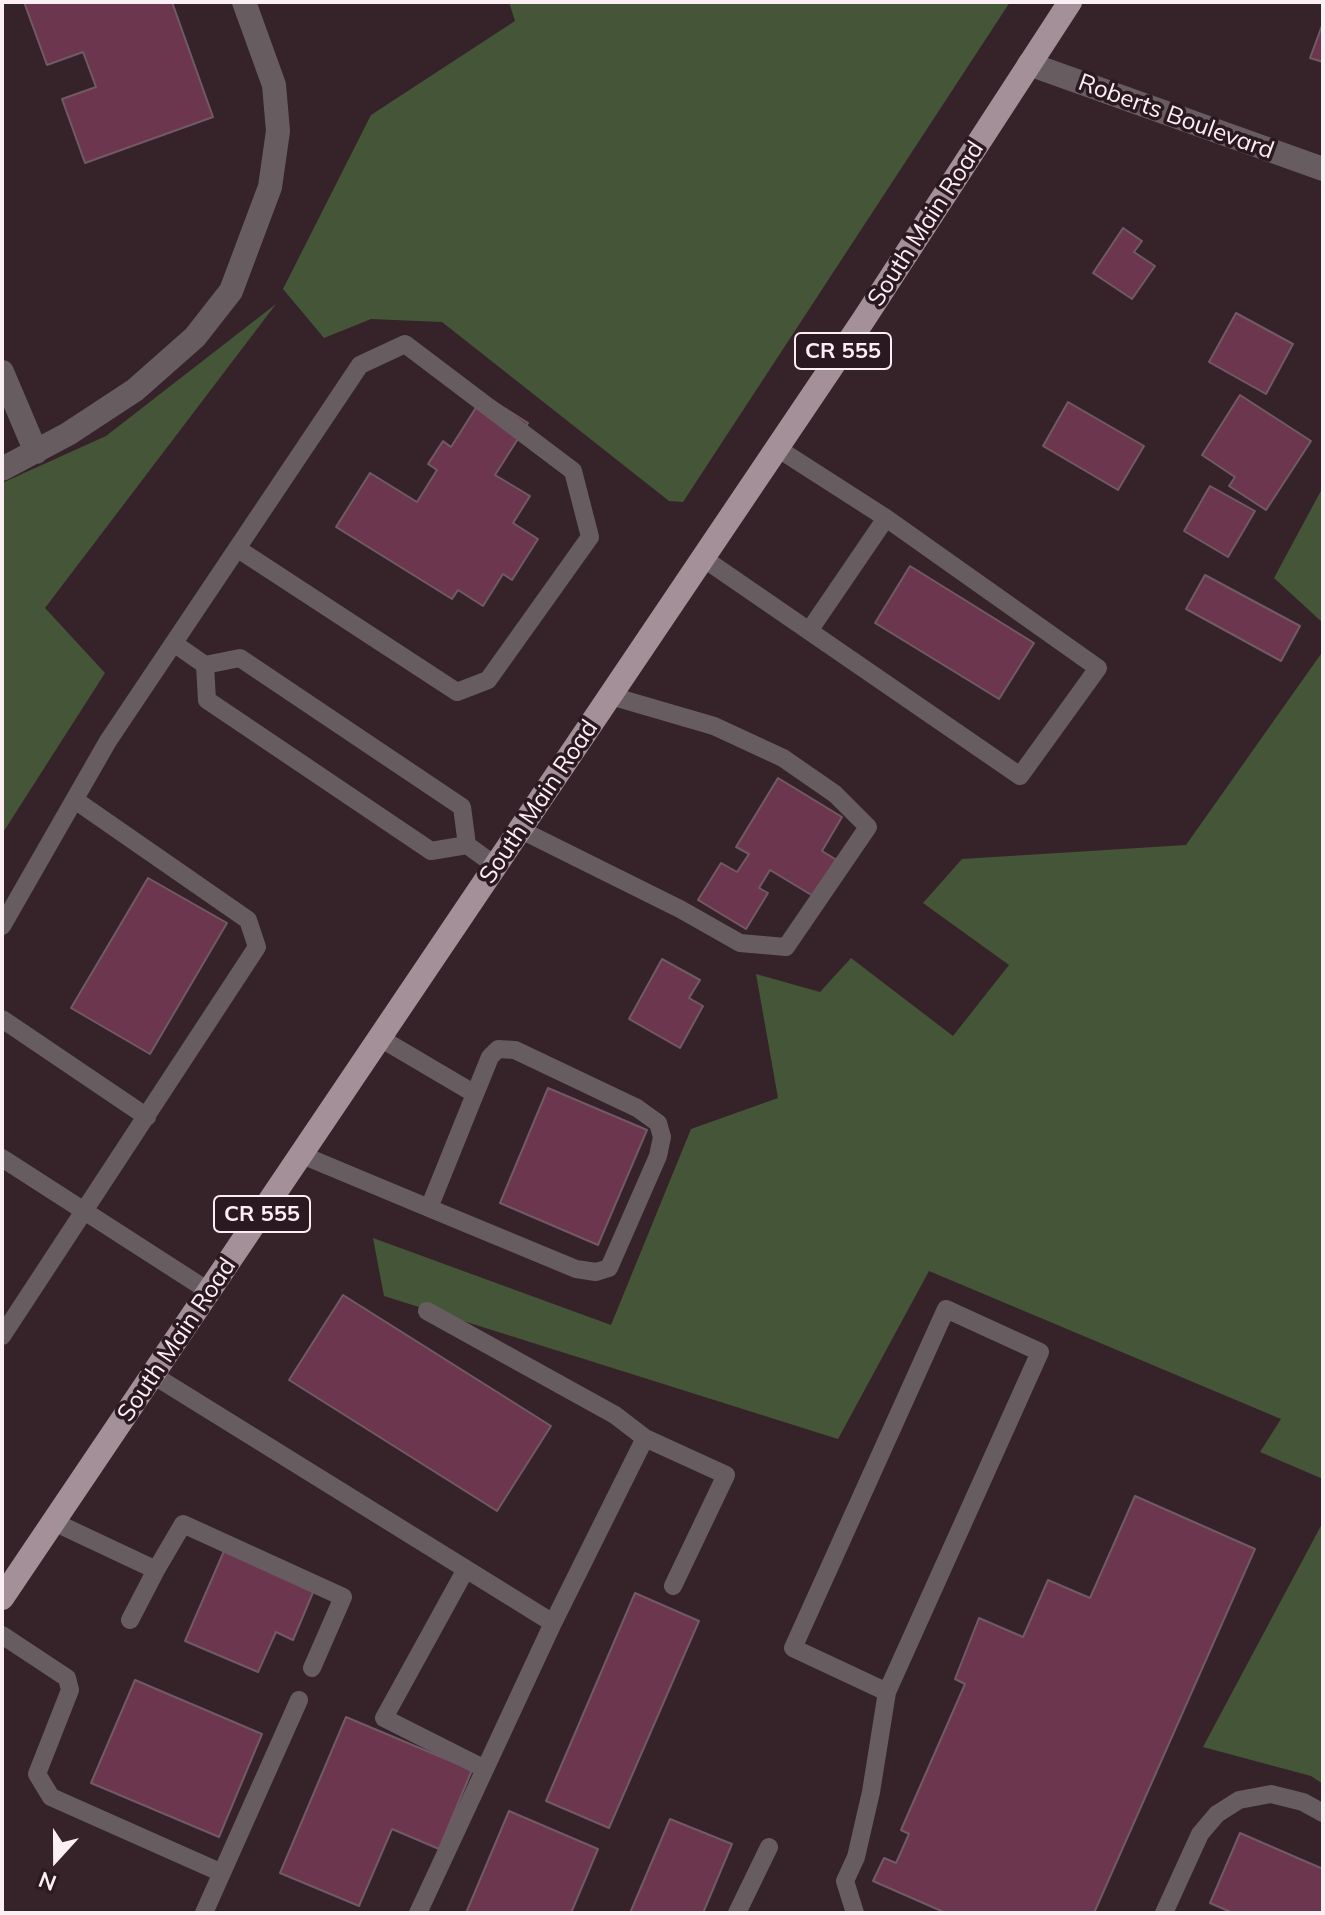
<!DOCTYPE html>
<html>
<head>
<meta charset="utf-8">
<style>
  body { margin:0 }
  #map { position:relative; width:1325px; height:1915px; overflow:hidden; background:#36232a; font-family:Mulish,sans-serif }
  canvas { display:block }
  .frame { position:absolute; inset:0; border:4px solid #fceff3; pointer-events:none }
  .north { position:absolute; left:16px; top:1819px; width:80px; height:80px; -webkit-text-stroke:6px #2b1921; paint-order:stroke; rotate:201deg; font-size:22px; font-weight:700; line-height:32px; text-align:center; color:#fceff3 }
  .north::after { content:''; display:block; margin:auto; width:28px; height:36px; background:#fceff3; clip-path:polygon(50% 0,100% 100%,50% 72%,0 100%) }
</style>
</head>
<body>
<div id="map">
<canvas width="1325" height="1915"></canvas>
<div class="frame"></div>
<div class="north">N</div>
</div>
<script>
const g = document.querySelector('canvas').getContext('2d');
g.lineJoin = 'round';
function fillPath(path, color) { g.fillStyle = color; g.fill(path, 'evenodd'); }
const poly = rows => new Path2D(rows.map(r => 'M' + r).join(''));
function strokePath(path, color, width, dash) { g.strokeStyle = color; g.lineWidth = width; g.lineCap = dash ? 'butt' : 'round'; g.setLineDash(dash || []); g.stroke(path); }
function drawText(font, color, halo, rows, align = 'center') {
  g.font = font + ' Mulish,sans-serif'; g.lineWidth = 7; g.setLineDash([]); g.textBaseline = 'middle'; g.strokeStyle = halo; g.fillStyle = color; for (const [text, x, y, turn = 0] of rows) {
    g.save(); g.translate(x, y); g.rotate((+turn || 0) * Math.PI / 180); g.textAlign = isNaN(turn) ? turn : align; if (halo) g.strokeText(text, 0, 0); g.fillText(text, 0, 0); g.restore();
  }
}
fillPath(poly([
  [509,2,1010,2,683,502,669,501,442,322,371,319,324,338,283,289,371,115,515,21],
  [276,304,45,608,105,673,2,834,2,483,106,436],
  [1323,487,1323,623,1274,578],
  [1323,651,1323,1479,1260,1452,1281,1419,929,1271,838,1439,384,1296,373,1238,611,1325,691,1129,778,1098,756,974,820,992,851,958,953,1036,1009,965,923,903,962,859,1186,845],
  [1323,1522,1323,1784,1311,1776,1203,1747]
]), '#455538');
const building = poly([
  [24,2,172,2,213,117,85,163,62,99,96,87,83,52,47,65,24,2],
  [1323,23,1323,62,1310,58,1323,23],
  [1123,228,1142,241,1134,252,1155,266,1132,299,1093,273,1123,228],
  [1236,313,1293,344,1266,394,1209,362,1236,313],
  [484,395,528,423,495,475,530,496,513,523,538,539,512,580,503,574,483,606,458,590,452,599,336,527,370,473,417,502,437,470,428,464,443,441,451,447,484,395],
  [1240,395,1311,441,1266,510,1229,486,1235,477,1202,455,1240,395],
  [1068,402,1144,446,1118,490,1043,446,1068,402],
  [1210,486,1255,511,1228,557,1184,531,1210,486],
  [910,566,1034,643,999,699,875,623,910,566],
  [1205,575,1300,626,1281,661,1186,609,1205,575],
  [778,778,842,817,822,851,840,862,818,899,770,870,759,888,768,893,746,929,698,900,721,863,737,872,749,854,736,847,778,778],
  [148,878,227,923,150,1054,71,1008,148,878],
  [662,959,700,980,689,998,703,1006,680,1048,629,1019,662,959],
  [548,1088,647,1130,598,1245,500,1203,548,1088],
  [343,1295,551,1426,497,1511,289,1380,343,1295],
  [1135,1496,1255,1549,1094,1913,946,1913,873,1881,884,1858,896,1863,909,1834,901,1830,965,1684,955,1679,979,1618,1023,1637,1048,1580,1090,1598,1135,1496],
  [224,1551,314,1590,293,1640,276,1632,258,1672,185,1641,224,1551],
  [635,1593,699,1621,609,1828,546,1801,635,1593],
  [135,1680,262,1734,219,1837,91,1783,135,1680],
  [346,1717,472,1770,439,1849,392,1829,359,1906,280,1873,346,1717],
  [509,1811,598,1849,571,1913,466,1913,509,1811],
  [670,1819,732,1844,703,1913,630,1913,670,1819],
  [1240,1833,1323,1869,1323,1913,1233,1913,1210,1903,1240,1833]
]);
fillPath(building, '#6d364f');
strokePath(building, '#705a63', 2);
strokePath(poly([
  [777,448,886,518],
  [703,558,1020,776,1098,668,886,518,809,631],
  [175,644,205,665,240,658,462,807,467,845],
  [205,665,207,700,431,851,467,845,496,866],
  [521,830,680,909,740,943,786,947,868,827,835,794,783,758,714,726,611,696],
  [2,926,108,741,360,365,405,344,573,471,590,537,488,680,457,692,238,549],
  [2,1019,147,1117],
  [302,1155,429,1208,475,1094,380,1038],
  [2,1158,210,1292],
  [429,1208,576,1269,596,1272,609,1268,658,1156,662,1137,658,1123,637,1108,515,1050,498,1049,490,1057,475,1094],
  [2,1336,257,947,248,920,75,800],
  [153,1375,553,1623],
  [645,1438,726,1475,673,1586],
  [54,1522,156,1570,183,1524,343,1597,312,1668],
  [466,1569,384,1718,485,1769],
  [130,1620,156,1570],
  [2,1635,67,1678,70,1690,37,1774,51,1797,222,1873],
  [204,1913,299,1700],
  [418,1913,553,1623,645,1438,615,1415,427,1311],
  [737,1913,769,1847],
  [855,1913,845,1881,856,1857,871,1792,887,1692,1040,1352,946,1309,793,1648,887,1692],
  [1164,1913,1200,1834,1217,1814,1239,1800,1271,1794,1303,1802,1323,1813]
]), '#675d61', 18);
strokePath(poly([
  [1029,64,1323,169],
  [2,372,36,452],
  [2,469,68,434,135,390,195,337,231,291,270,187,278,131,274,85,244,2]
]), '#675d61', 24);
strokePath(poly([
  [2,1598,864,319,1070,2]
]), '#a49098', 24);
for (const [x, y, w] of [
  [843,351,96],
  [262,1214,96]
]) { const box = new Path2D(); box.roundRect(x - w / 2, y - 18, w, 36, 6); g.fillStyle = '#2b1921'; g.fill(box); strokePath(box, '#fceff3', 2); }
drawText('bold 22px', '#fceff3', null, [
  ["CR 555",843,351],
  ["CR 555",262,1214]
]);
drawText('24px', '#fceff3', '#2b1921', [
  ["Roberts Boulevard",1176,117,20],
  ["South Main Road",926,224,-57],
  ["South Main Road",539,802,-56],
  ["South Main Road",177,1340,-56]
]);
</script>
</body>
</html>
